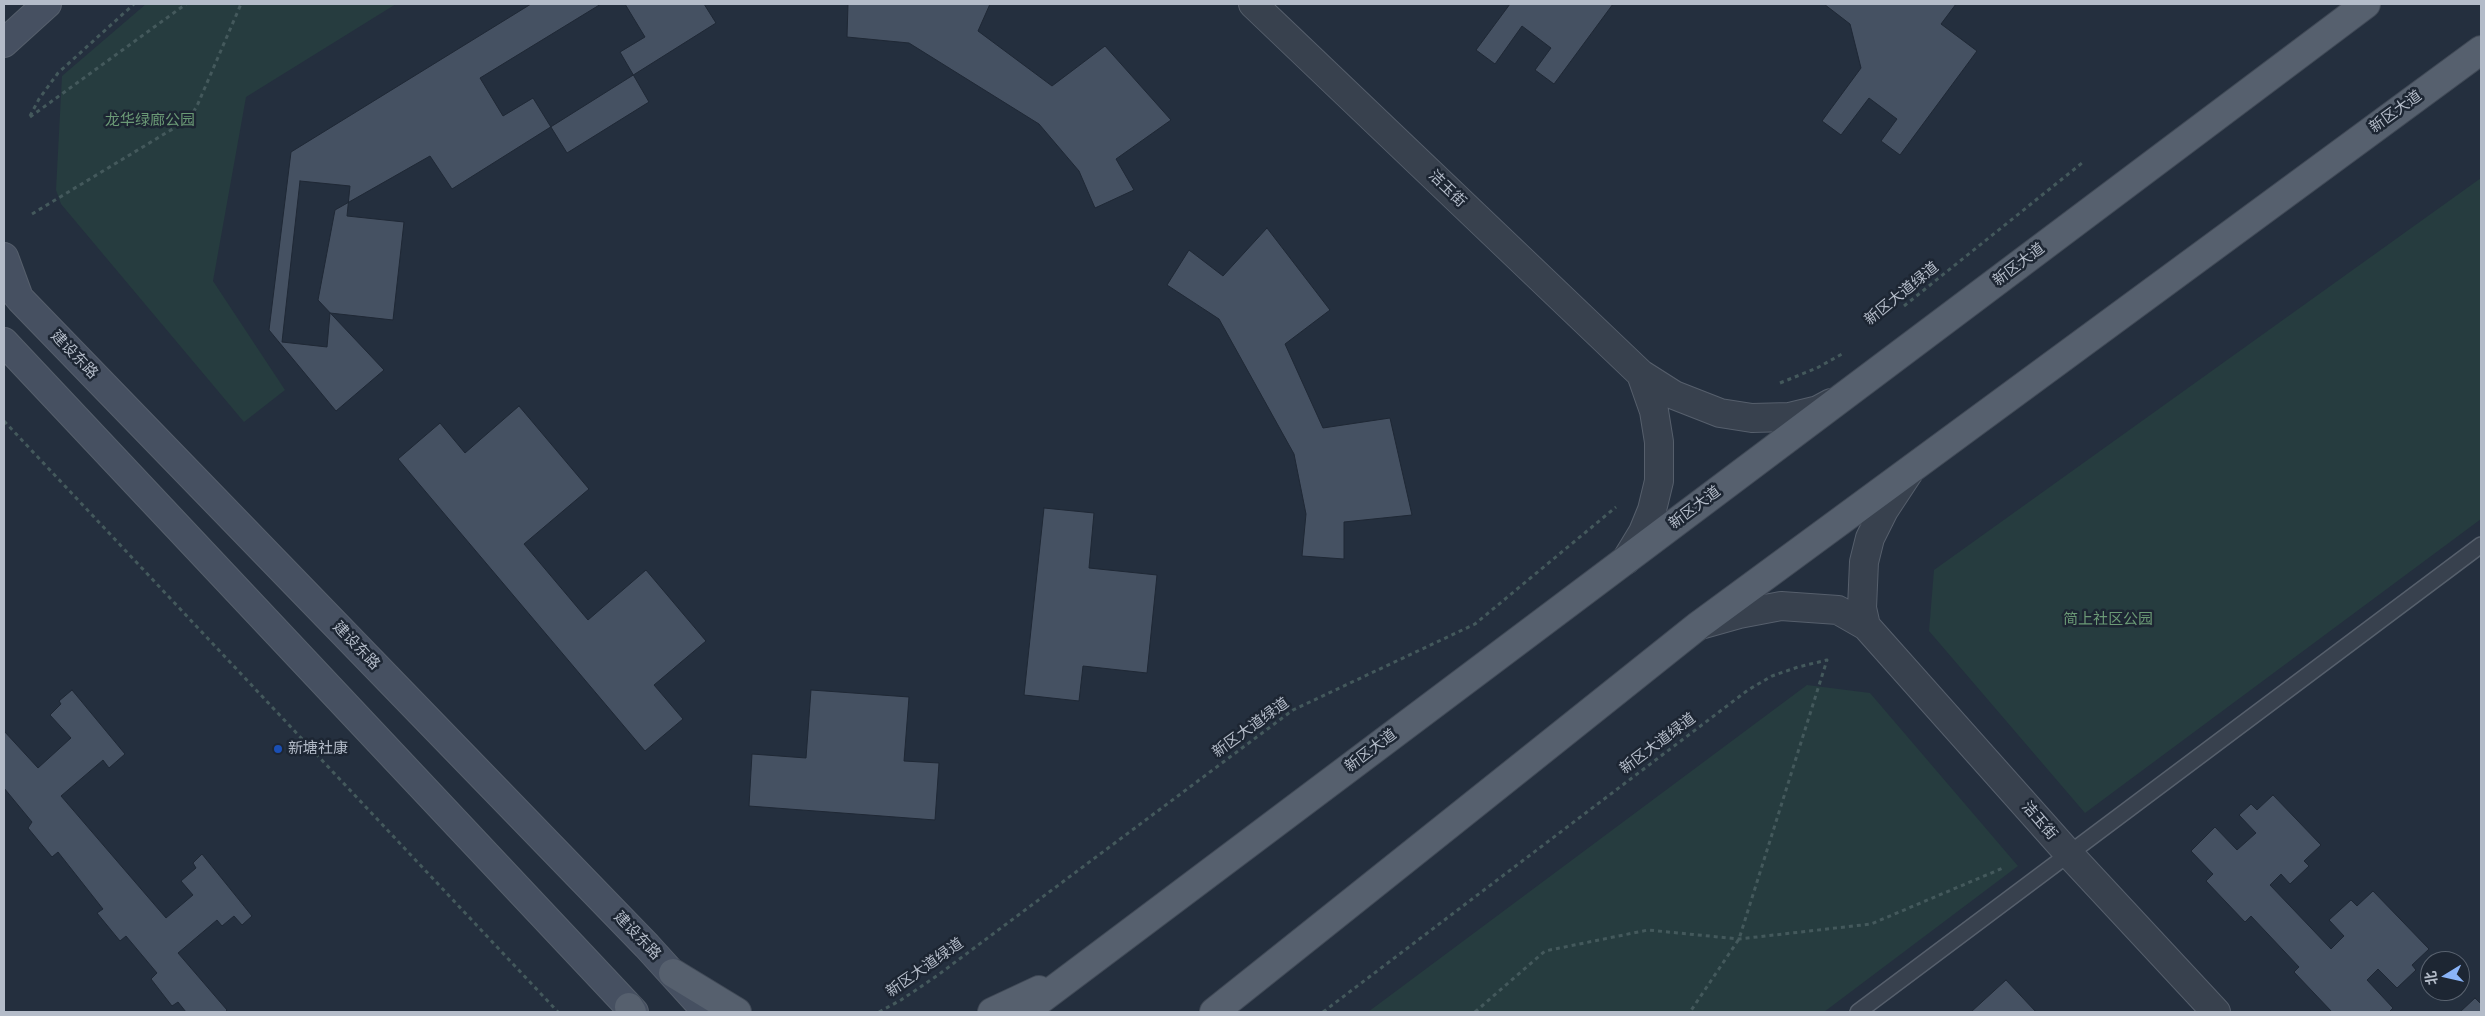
<!DOCTYPE html>
<html>
<head>
<meta charset="utf-8">
<style>
  body { margin:0 }
  #map { position:relative; width:2485px; height:1016px; overflow:hidden; background:#242f3e; font-family:"Space Grotesk","Noto Sans SC",sans-serif }
  canvas { display:block }
  .frame { position:absolute; inset:0; border:5px solid #b4bcc9; pointer-events:none }
  .north { position:absolute; left:2420px; top:951px; width:50px; height:50px; box-sizing:border-box; background:#1d2633; border:1px solid #59626f; border-radius:50%; rotate:261deg; font-size:14px; font-weight:700; line-height:20px; text-align:center; color:#b4bcc9 }
  .north::after { content:''; display:block; margin:auto; width:18px; height:22px; background:#8ab4f8; clip-path:polygon(50% 0,100% 100%,50% 72%,0 100%) }
</style>
</head>
<body>
<div id="map">
<canvas width="2485" height="1016"></canvas>
<div class="frame"></div>
<div class="north">北</div>
</div>
<script>
const g = document.querySelector('canvas').getContext('2d');
g.lineJoin = 'round';
function fillPath(path, color) { g.fillStyle = color; g.fill(path, 'evenodd'); }
const poly = rows => new Path2D(rows.map(r => 'M' + r).join(''));
function strokePath(path, color, width, dash) { g.strokeStyle = color; g.lineWidth = width; g.lineCap = dash ? 'butt' : 'round'; g.setLineDash(dash || []); g.stroke(path); }
function drawText(font, color, halo, rows, align = 'center') {
  g.font = font + ' "Space Grotesk","Noto Sans SC",sans-serif'; g.lineWidth = 5; g.setLineDash([]); g.textBaseline = 'middle'; g.strokeStyle = halo; g.fillStyle = color; for (const [text, x, y, turn = 0] of rows) {
    g.save(); g.translate(x, y); g.rotate((+turn || 0) * Math.PI / 180); g.textAlign = isNaN(turn) ? turn : align; if (halo) g.strokeText(text, 0, 0); g.fillText(text, 0, 0); g.restore();
  }
}
fillPath(poly([
  [146,4,396,4,246,97,213,281,285,390,244,422,61,204,56,190,62,76],
  [2481,178,2481,519,2085,813,1929,631,1934,570],
  [1807,685,1870,693,2018,866,1824,1012,1368,1012]
]), '#263c3f');
const building = poly([
  [531,4,704,4,716,23,452,189,430,156,335,210,318,300,384,370,336,411,269,330,291,152,531,4],
  [601,4,625,4,645,37,620,52,649,102,567,153,533,98,503,116,480,78,601,4],
  [848,4,990,4,978,31,1052,86,1105,46,1171,120,1116,159,1134,190,1095,208,1079,171,1039,124,909,43,847,37,848,4],
  [1510,4,1613,4,1554,84,1535,70,1551,48,1522,26,1495,64,1476,50,1510,4],
  [1824,4,1956,4,1941,24,1977,51,1900,155,1881,141,1897,119,1869,98,1841,135,1822,121,1861,68,1850,24,1824,4],
  [300,181,350,186,347,216,404,222,393,320,330,313,327,347,282,342,300,181],
  [1267,228,1330,310,1285,344,1323,428,1390,418,1412,515,1344,522,1344,559,1302,556,1306,514,1294,454,1219,319,1167,285,1189,250,1223,276,1267,228],
  [519,406,589,489,524,544,588,620,646,570,706,641,654,685,683,719,645,751,398,459,440,423,465,453,519,406],
  [1044,508,1094,513,1089,568,1157,575,1147,673,1083,666,1079,701,1024,695,1044,508],
  [72,690,125,754,109,768,103,760,61,796,166,918,193,895,181,881,196,868,193,863,202,854,252,916,242,925,234,916,222,926,217,920,178,953,227,1010,225,1012,186,1012,178,1002,172,1006,151,979,157,973,126,936,120,941,97,913,103,909,58,852,52,857,28,828,32,822,4,788,4,731,38,768,71,738,50,715,61,704,59,701,72,690],
  [811,690,909,697,904,761,939,763,935,820,749,806,752,754,806,758,811,690],
  [2273,795,2321,845,2304,861,2309,866,2290,884,2281,874,2270,885,2331,949,2344,936,2329,920,2351,900,2357,906,2373,891,2429,949,2412,965,2416,970,2397,988,2378,969,2367,980,2393,1008,2389,1012,2332,1012,2294,972,2299,967,2251,916,2245,922,2206,881,2213,874,2191,851,2215,827,2237,850,2256,833,2239,815,2251,804,2257,810,2273,795],
  [2006,980,2036,1012,1971,1012,2006,980],
  [2475,998,2481,1004,2481,1012,2460,1012,2475,998]
]);
fillPath(building, '#455162');
strokePath(building, '#1f2835', 1);
const service = poly([
  [1858,1012,2481,545]
]);
const minor = poly([
  [1253,4,1641,374,1674,395,1720,413,1752,418,1789,417,1818,410,1831,403],
  [1626,560,1643,532,1652,510,1659,481,1659,442,1654,411,1641,374],
  [1700,625,1739,614,1781,606,1838,610,1866,626,2069,854,2216,1012],
  [1866,626,1862,608,1864,562,1870,538,1884,510,1909,472]
]);
const secondary = poly([
  [4,43,47,4],
  [4,257,18,295],
  [4,279,20,299,647,946,707,1012],
  [4,342,634,1012]
]);
const primary = poly([
  [673,973,737,1012],
  [629,1007,632,1012],
  [992,1012,1039,990],
  [1024,1012,2366,4],
  [1214,1012,1699,625,2481,50]
]);
strokePath(service, '#565f6c', 18);
strokePath(minor, '#565f6c', 30);
strokePath(secondary, '#565f6c', 30);
strokePath(primary, '#414a57', 30);
strokePath(poly([
  [30,116,39,99,58,73,134,4],
  [30,117,186,4],
  [32,214,189,119,197,106,241,4],
  [1904,306,2082,163],
  [1780,383,1817,368,1842,354],
  [4,421,558,1012],
  [879,1012,901,1000,938,975,1293,710,1475,624,1616,507],
  [1323,1012,1748,690,1772,676,1798,667,1827,660,1739,939,1690,1012],
  [1475,1012,1545,951,1648,930,1739,939,1871,924,2003,868]
]), '#44595c', 3, [4, 4]);
strokePath(service, '#38414e', 15);
strokePath(minor, '#38414e', 28);
strokePath(secondary, '#465061', 28);
strokePath(primary, '#56606e', 28);
for (const [x, y, r, color] of [
  [278,749,5,"#1a4fb4"]
]) { const dot = new Path2D(); dot.arc(x, y, r, 0, 2 * Math.PI); g.fillStyle = color; g.fill(dot); strokePath(dot, '#1d2633', 2); }
drawText('15px', '#b4bcc9', '#1d2633', [
  ["新区大道",2396,112,-36],
  ["洁玉街",1447,189,44],
  ["新区大道",2019,265,-37],
  ["新区大道绿道",1902,294,-39],
  ["建设东路",74,355,46],
  ["新区大道",1695,508,-37],
  ["建设东路",356,646,46],
  ["新区大道绿道",1251,728,-36],
  ["新区大道绿道",1658,744,-37],
  ["新区大道",1371,751,-37],
  ["洁玉街",2039,821,49],
  ["建设东路",637,936,46],
  ["新区大道绿道",925,968,-35]
]);
drawText('15px', '#6b9a76', '#1d2633', [
  ["龙华绿廊公园",150,121],
  ["简上社区公园",2108,620]
]);
drawText('15px', '#b4bcc9', '#1d2633', [
  ["新塘社康",288,749]
], 'left');
</script>
</body>
</html>
